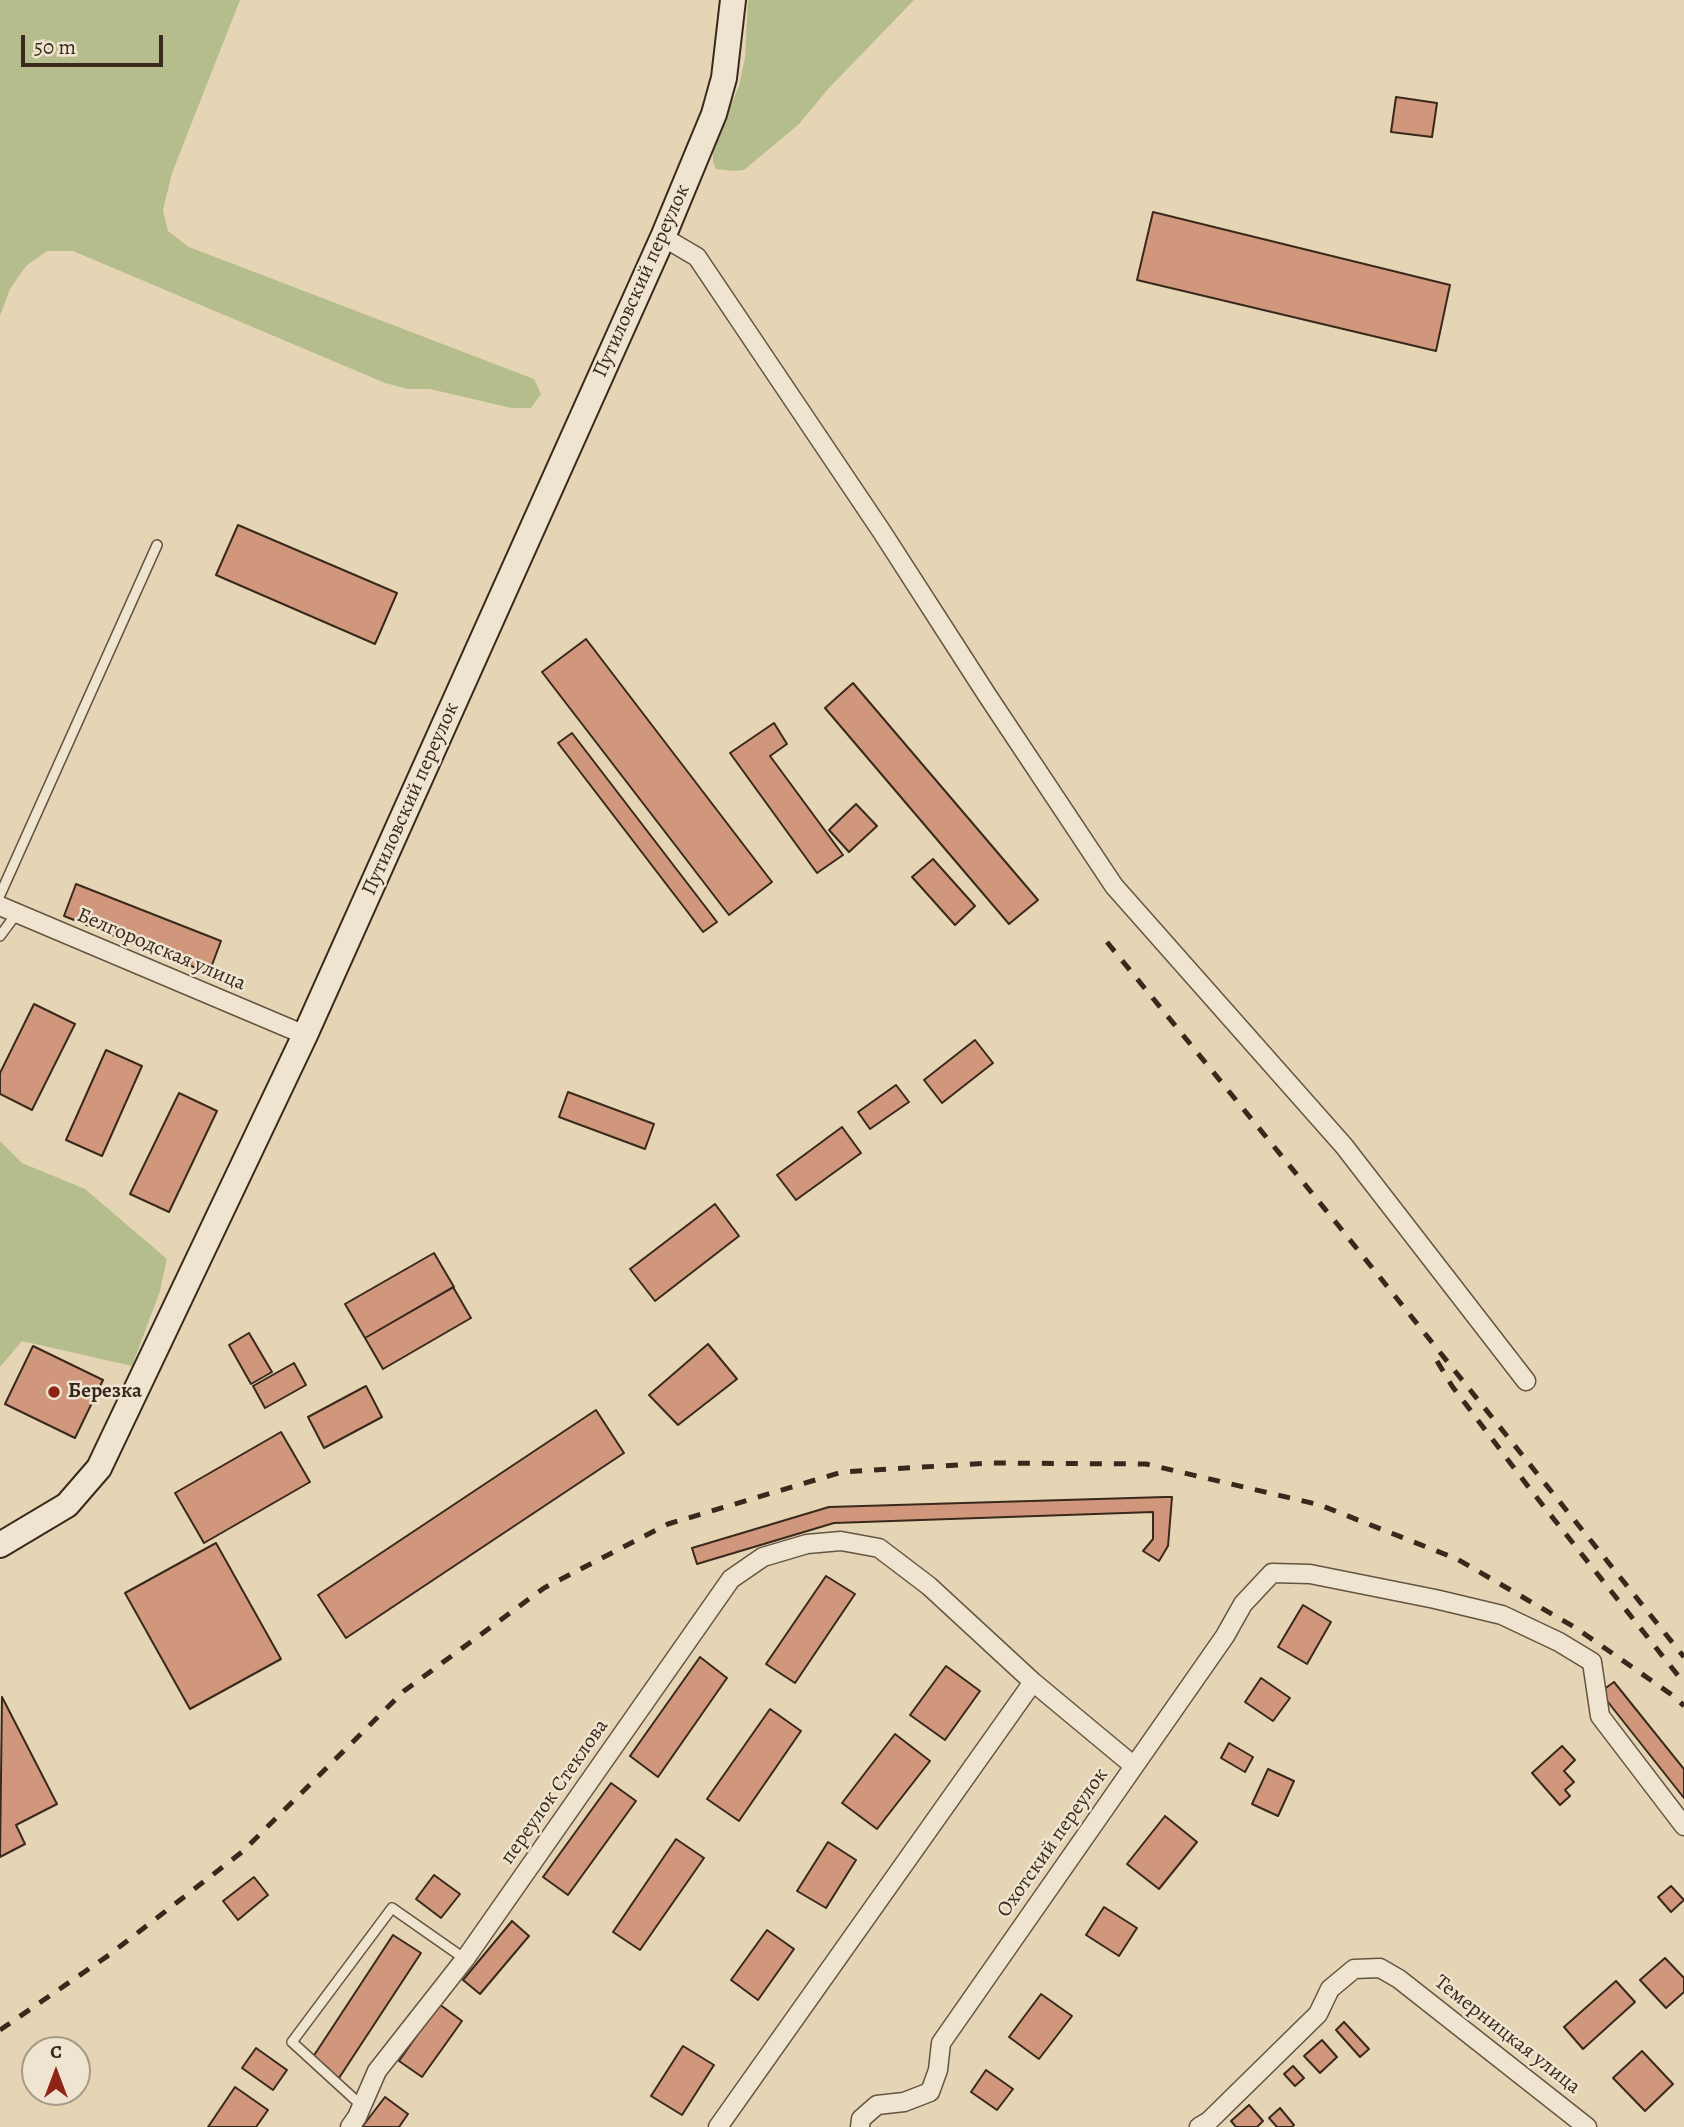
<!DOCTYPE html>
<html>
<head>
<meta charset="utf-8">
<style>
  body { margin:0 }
  #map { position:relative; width:1684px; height:2127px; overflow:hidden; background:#e6d5b5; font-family:Alegreya,serif }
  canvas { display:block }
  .north { position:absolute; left:21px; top:2036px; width:70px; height:70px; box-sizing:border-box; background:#efe4cf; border:2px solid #a69987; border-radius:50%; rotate:0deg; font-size:19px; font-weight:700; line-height:28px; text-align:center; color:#38291c }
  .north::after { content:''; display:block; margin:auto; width:24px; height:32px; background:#8f2418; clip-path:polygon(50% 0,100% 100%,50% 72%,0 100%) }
  .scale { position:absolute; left:21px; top:35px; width:142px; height:32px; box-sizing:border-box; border:4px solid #38291c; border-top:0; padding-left:9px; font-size:21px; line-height:24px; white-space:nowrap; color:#38291c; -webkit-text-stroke:5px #efe4cf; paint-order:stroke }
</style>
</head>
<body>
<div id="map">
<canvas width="1684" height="2127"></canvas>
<div class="north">С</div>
<div class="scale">50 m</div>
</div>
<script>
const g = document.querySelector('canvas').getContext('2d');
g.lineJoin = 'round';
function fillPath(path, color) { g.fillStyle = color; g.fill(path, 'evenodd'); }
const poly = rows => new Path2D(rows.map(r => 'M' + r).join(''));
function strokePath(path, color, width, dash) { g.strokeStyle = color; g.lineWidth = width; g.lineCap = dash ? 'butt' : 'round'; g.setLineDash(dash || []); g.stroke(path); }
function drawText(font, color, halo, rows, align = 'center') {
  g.font = font + ' Alegreya,serif'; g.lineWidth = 5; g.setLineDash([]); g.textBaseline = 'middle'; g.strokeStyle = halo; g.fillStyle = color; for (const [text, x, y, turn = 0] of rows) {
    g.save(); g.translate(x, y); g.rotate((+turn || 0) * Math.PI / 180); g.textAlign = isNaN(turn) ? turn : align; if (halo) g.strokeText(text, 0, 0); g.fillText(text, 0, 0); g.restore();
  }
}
fillPath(poly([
  [0,0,240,0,172,173,163,210,168,231,189,247,534,379,541,394,531,408,511,408,430,389,408,389,385,383,73,251,47,251,26,266,10,289,0,316],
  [748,0,914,0,829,88,799,124,744,170,733,171,716,169,713,162,713,147,739,86,745,58],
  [0,1141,22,1163,85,1189,167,1259,160,1291,132,1366,22,1341,0,1367]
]), '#b6bd8d');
const building = poly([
  [1396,97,1437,103,1432,137,1391,132,1396,97],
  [1153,212,1450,285,1436,351,1137,280,1153,212],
  [238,525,397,593,375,644,216,575,238,525],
  [586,639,772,882,729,915,542,672,586,639],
  [853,683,1038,900,1009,924,825,708,853,683],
  [774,723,787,744,770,756,843,855,817,873,730,753,774,723],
  [572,733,717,922,703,932,558,743,572,733],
  [856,804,877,826,849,852,829,830,856,804],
  [933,859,975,906,955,925,912,877,933,859],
  [76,884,221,941,209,973,64,916,76,884],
  [34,1004,75,1024,32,1110,0,1094,0,1073,34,1004],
  [975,1040,993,1063,942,1103,924,1080,975,1040],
  [106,1050,142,1066,102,1156,66,1140,106,1050],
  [896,1085,909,1102,870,1129,858,1112,896,1085],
  [568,1092,654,1124,645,1149,559,1117,568,1092],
  [179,1093,217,1111,169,1212,130,1194,179,1093],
  [842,1127,861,1153,796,1200,777,1175,842,1127],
  [715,1204,739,1236,655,1301,630,1269,715,1204],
  [434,1253,454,1287,365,1338,345,1304,434,1253],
  [453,1287,471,1318,383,1369,365,1338,453,1287],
  [249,1333,272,1372,251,1384,229,1345,249,1333],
  [708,1344,737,1379,678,1425,649,1395,708,1344],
  [33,1346,103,1380,75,1438,5,1404,33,1346],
  [294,1363,306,1385,265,1408,253,1386,294,1363],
  [366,1386,382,1417,324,1448,308,1417,366,1386],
  [596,1410,624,1453,346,1638,318,1595,596,1410],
  [281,1432,310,1482,204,1543,175,1493,281,1432],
  [1165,1497,1172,1497,1168,1546,1159,1561,1143,1551,1153,1539,1153,1512,834,1523,697,1564,692,1548,829,1507,1165,1497],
  [216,1543,281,1659,190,1709,125,1593,216,1543],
  [826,1576,855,1594,795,1683,766,1664,826,1576],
  [1303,1605,1331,1622,1307,1664,1278,1647,1303,1605],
  [700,1657,727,1678,658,1777,630,1756,700,1657],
  [946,1666,980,1691,945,1740,910,1715,946,1666],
  [1261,1678,1290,1698,1273,1721,1245,1702,1261,1678],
  [1614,1682,1684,1769,1684,1798,1600,1692,1614,1682],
  [2,1697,57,1804,16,1825,25,1844,0,1857,2,1697],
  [770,1709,801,1731,739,1821,707,1799,770,1709],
  [895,1734,930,1761,877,1829,842,1803,895,1734],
  [1229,1743,1253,1757,1245,1772,1221,1758,1229,1743],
  [1562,1746,1575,1760,1564,1771,1574,1782,1565,1790,1570,1796,1560,1805,1532,1773,1562,1746],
  [1268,1769,1294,1781,1278,1816,1252,1804,1268,1769],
  [611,1783,636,1801,568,1895,543,1877,611,1783],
  [1165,1816,1197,1842,1159,1889,1127,1864,1165,1816],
  [676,1839,704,1858,640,1950,613,1932,676,1839],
  [828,1842,856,1860,826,1908,797,1891,828,1842],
  [434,1875,460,1894,441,1918,416,1899,434,1875],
  [254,1877,268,1895,238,1920,223,1901,254,1877],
  [1671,1886,1684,1900,1671,1912,1658,1897,1671,1886],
  [1104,1907,1137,1928,1119,1956,1086,1935,1104,1907],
  [512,1921,529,1936,480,1994,463,1980,512,1921],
  [767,1930,794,1949,758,2000,731,1980,767,1930],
  [393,1935,421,1953,339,2078,311,2060,393,1935],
  [1665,1958,1684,1978,1684,1992,1666,2008,1640,1980,1665,1958],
  [1616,1981,1635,2002,1583,2049,1564,2027,1616,1981],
  [1041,1994,1072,2016,1039,2059,1009,2037,1041,1994],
  [439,2004,462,2021,422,2077,399,2061,439,2004],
  [1344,2022,1369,2049,1360,2057,1336,2030,1344,2022],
  [1322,2040,1337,2057,1320,2073,1304,2056,1322,2040],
  [683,2046,714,2065,682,2115,651,2096,683,2046],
  [256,2048,287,2070,273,2090,242,2068,256,2048],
  [1642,2051,1673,2084,1645,2111,1613,2078,1642,2051],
  [1293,2066,1304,2078,1295,2086,1284,2074,1293,2066],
  [986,2070,1013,2089,997,2110,971,2092,986,2070],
  [235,2087,268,2110,256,2127,208,2127,235,2087],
  [385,2097,408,2114,399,2127,362,2127,385,2097],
  [1249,2105,1263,2121,1257,2127,1236,2127,1231,2121,1249,2105],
  [1280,2108,1294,2125,1292,2127,1277,2127,1269,2118,1280,2108]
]);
fillPath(building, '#d1977c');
strokePath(building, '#38291c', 2);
const lane = poly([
  [0,895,157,545],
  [0,936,17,913],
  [362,2106,292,2042,392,1908,465,1959]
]);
const street = poly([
  [663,237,697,257,882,532,987,695,1114,886,1344,1146,1526,1381],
  [0,906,305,1035],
  [350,2127,357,2117,377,2071,465,1959,731,1579,763,1557,807,1544,841,1541,879,1548,929,1586,1033,1682,1134,1766],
  [718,2127,1033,1682],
  [860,2127,861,2119,877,2105,904,2102,930,2092,938,2070,941,2043,1225,1636,1243,1604,1272,1573,1310,1574,1435,1599,1502,1615,1559,1642,1592,1662,1600,1716,1684,1826],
  [1199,2127,1209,2121,1318,2014,1330,1989,1354,1969,1380,1968,1399,1979,1587,2127]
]);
const secondary = poly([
  [0,1545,67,1505,99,1468,305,1035,663,237,714,114,724,78,733,0]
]);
strokePath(lane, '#645442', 12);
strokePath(street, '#645442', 21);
strokePath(secondary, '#38291c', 28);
strokePath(lane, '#efe4cf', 9);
strokePath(street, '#efe4cf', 18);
strokePath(secondary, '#efe4cf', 24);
strokePath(poly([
  [1107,942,1338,1225,1684,1657],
  [1437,1361,1452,1386,1530,1489,1684,1683],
  [0,2030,109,1955,242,1852,404,1691,544,1588,668,1524,842,1472,989,1463,1146,1464,1320,1505,1457,1559,1576,1628,1675,1697,1684,1706]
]), '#38291c', 5, [12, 12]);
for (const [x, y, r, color] of [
  [54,1392,7,"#8f2418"]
]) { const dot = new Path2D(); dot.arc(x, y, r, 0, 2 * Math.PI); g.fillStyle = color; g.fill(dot); strokePath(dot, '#efe4cf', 2.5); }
drawText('21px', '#38291c', '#efe4cf', [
  ["Путиловский переулок",642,281,-66],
  ["Путиловский переулок",411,799,-66],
  ["Белгородская улица",161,950,23],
  ["переулок Стеклова",555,1792,-55],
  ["Охотский переулок",1053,1843,-55],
  ["Темерницкая улица",1507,2035,38]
]);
drawText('bold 21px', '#38291c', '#efe4cf', [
  ["Березка",68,1392]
], 'left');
</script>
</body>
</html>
